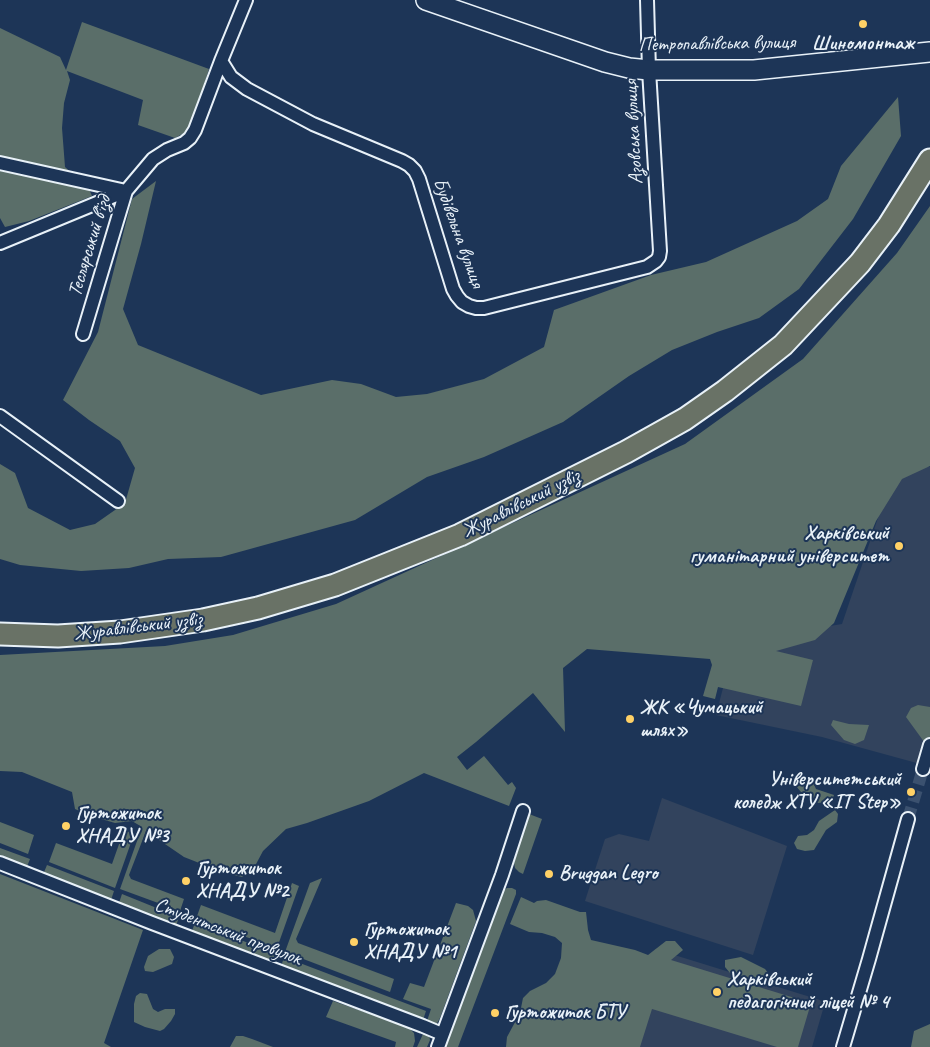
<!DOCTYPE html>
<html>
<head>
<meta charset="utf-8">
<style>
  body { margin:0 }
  canvas { display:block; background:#1d3557 }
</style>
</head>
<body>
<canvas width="930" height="1047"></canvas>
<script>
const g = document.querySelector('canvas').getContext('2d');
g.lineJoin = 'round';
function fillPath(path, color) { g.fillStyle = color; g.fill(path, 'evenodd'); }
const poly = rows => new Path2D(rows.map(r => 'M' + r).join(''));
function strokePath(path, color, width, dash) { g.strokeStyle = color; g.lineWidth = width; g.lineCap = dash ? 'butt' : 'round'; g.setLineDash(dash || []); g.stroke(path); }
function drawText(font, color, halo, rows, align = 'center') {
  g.font = font + ' Caveat,sans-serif'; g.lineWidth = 4; g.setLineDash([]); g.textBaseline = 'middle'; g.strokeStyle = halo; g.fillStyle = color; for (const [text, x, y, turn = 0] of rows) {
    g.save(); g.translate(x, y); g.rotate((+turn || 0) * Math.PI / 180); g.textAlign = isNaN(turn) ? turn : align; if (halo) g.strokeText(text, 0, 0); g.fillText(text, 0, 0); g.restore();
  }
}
fillPath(poly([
  [898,459,930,467,930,742,924,765,822,737,716,715,735,642,842,624],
  [662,798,787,846,753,955,585,901,605,839,619,834,649,841],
  [655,949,820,1000,824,1006,812,1047,625,1047]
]), '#32435d');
fillPath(poly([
  [82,22,209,69,190,130,175,138,138,125,143,100,67,71,70,80,64,103,62,128,65,167,89,189,92,196,29,221,5,227,0,218,0,28,60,57,66,70],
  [898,97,901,136,853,219,799,289,759,318,717,332,672,350,629,376,563,422,484,457,427,477,355,520,221,557,168,559,129,568,81,571,20,565,0,559,0,464,15,473,28,508,70,530,95,524,125,503,135,468,120,441,89,420,63,400,98,332,132,199,156,181,141,244,123,309,138,345,261,395,332,380,361,384,396,397,427,394,484,379,544,347,554,310,651,275,706,262,797,221,828,199,841,166],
  [930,206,930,466,902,479,876,521,834,623,815,640,776,651,813,660,801,706,718,687,715,699,703,696,712,665,710,659,587,649,563,668,565,732,533,693,476,742,457,757,467,770,484,756,508,785,512,782,516,788,509,806,424,773,369,801,307,823,286,829,263,851,255,866,242,877,222,872,184,857,146,831,129,875,131,879,184,899,180,911,120,889,142,827,132,821,115,823,91,816,75,809,72,792,22,772,0,771,0,655,165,646,233,635,336,604,685,444,803,359,897,253],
  [918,705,930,707,930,750,906,717,911,708],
  [833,720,849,724,869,725,864,740,855,744,844,740,831,725],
  [804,777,812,780,816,789,834,795,832,800,828,802,818,803,801,792,796,786],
  [835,810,838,814,837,822,826,830,814,850,805,851,797,849,794,843,798,836,807,835,814,830,819,821],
  [529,814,542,819,523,874,519,872,515,868,514,863],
  [0,822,34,835,28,854,0,843],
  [124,830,134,834,115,888,49,862,56,843,112,864],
  [0,848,30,859,26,869,0,859],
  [47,865,114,891,110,903,42,877],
  [0,874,143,930,104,1043,111,1047,0,1047],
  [322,878,296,939,298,943,394,979,390,992,285,952,310,883],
  [292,883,299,886,277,948,196,919,201,905,275,933],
  [507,888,512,888,516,890,516,894,458,1047,444,1047,501,892],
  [122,894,179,917,175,929,118,906],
  [521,897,534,903,537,901,546,900,580,912,586,912,588,930,591,940,635,950,648,955,666,941,675,941,683,950,671,960,811,1003,798,1047,777,1047,652,1009,640,1047,506,1047,507,1037,520,1013,523,998,530,991,546,983,555,974,561,958,562,943,555,937,542,933,529,932,510,924],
  [456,903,468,906,473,910,476,921,440,1018,436,1025,432,1026,426,1024,431,1009,403,999,410,983,424,987],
  [195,923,278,954,273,967,190,936],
  [159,949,170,949,174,957,172,964,153,972,145,971,144,967,148,956],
  [284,957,426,1011,422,1023,280,970],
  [741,957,765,969,773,979,765,983,730,973,725,967,725,960],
  [140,993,147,994,153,1009,158,1012,165,1009,175,1009,175,1014,171,1021,164,1029,160,1031,145,1027,134,1022,134,1004,136,996],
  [333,1001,408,1027,414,1033,415,1041,413,1047,395,1047,396,1042,326,1017],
  [930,1024,930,1047,911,1047,914,1031],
  [423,1034,425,1034,429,1036,430,1040,427,1047,417,1047],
  [236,1036,243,1036,252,1039,273,1047,230,1047]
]), '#5a6e69');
strokePath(poly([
  [908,819,923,769]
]), '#3b516f', 12, [12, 6]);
const street = poly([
  [221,61,231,77,247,89,313,124,402,161,409,165,415,171,419,179,453,289,457,296,462,302,469,306,476,308,484,308,647,267,656,261,659,257,660,251,649,70,647,0],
  [0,163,126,191],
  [0,243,126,191],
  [83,334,126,191,153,159,167,150,184,143,190,138,195,130,221,61,246,0],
  [0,416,118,501],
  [923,769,930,745],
  [0,863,152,923,423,1026,442,1034],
  [438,1047,502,875,523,811],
  [843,1047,869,959,908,819]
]);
const secondary = poly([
  [426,0,605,62,629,68,649,70,754,70,930,52]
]);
const primary = poly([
  [0,634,58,636,120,632,203,620,258,608,335,585,460,535,626,452,685,419,725,391,783,345,860,263,889,225,930,160]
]);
strokePath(street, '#e8f1f8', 16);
strokePath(secondary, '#e8f1f8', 22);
strokePath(primary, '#e8f1f8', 25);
strokePath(street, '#1d3557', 12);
strokePath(secondary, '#1d3557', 19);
strokePath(primary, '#697266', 21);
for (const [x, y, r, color] of [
  [863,24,5,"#ffd166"],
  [899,546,5,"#ffd166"],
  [630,719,5,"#ffd166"],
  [911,792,5,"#ffd166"],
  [66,826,5,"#ffd166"],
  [549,874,5,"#ffd166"],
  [186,881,5,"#ffd166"],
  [354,942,5,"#ffd166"],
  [717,992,5,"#ffd166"],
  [495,1013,5,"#ffd166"]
]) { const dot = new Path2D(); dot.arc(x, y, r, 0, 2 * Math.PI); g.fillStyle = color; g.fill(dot); strokePath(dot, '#1d3557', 2); }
drawText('20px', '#e8f1f8', '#1d3557', [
  ["Петропавлівська вулиця",717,44,-1],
  ["Азовська вулиця",634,132,-93],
  ["Будівельна вулиця",458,233,70],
  ["Теслярський в'їзд",90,246,-73],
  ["Журавлівський узвіз",521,504,-27],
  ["Журавлівський узвіз",138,627,-7],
  ["Студентський провулок",228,932,21]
]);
drawText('bold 20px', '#e8f1f8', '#1d3557', [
  ["Шиномонтаж",863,44,"center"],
  ["Харківський",889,534,"right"],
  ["гуманітарний університет",889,557,"right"],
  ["ЖК «Чумацький",640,708],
  ["шлях»",640,731],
  ["Університетський",901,780,"right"],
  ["коледж ХТУ «IT Step»",901,803,"right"],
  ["Гуртожиток",76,814],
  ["ХНАДУ №3",76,837],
  ["Гуртожиток",196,869],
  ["ХНАДУ №2",196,892],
  ["Bruggan Legro",559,874],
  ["Гуртожиток",364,930],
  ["ХНАДУ №1",364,953],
  ["Харківський",727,980],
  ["педагогічний ліцей № 4",727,1003],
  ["Гуртожиток БТУ",505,1013]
], 'left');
</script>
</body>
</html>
